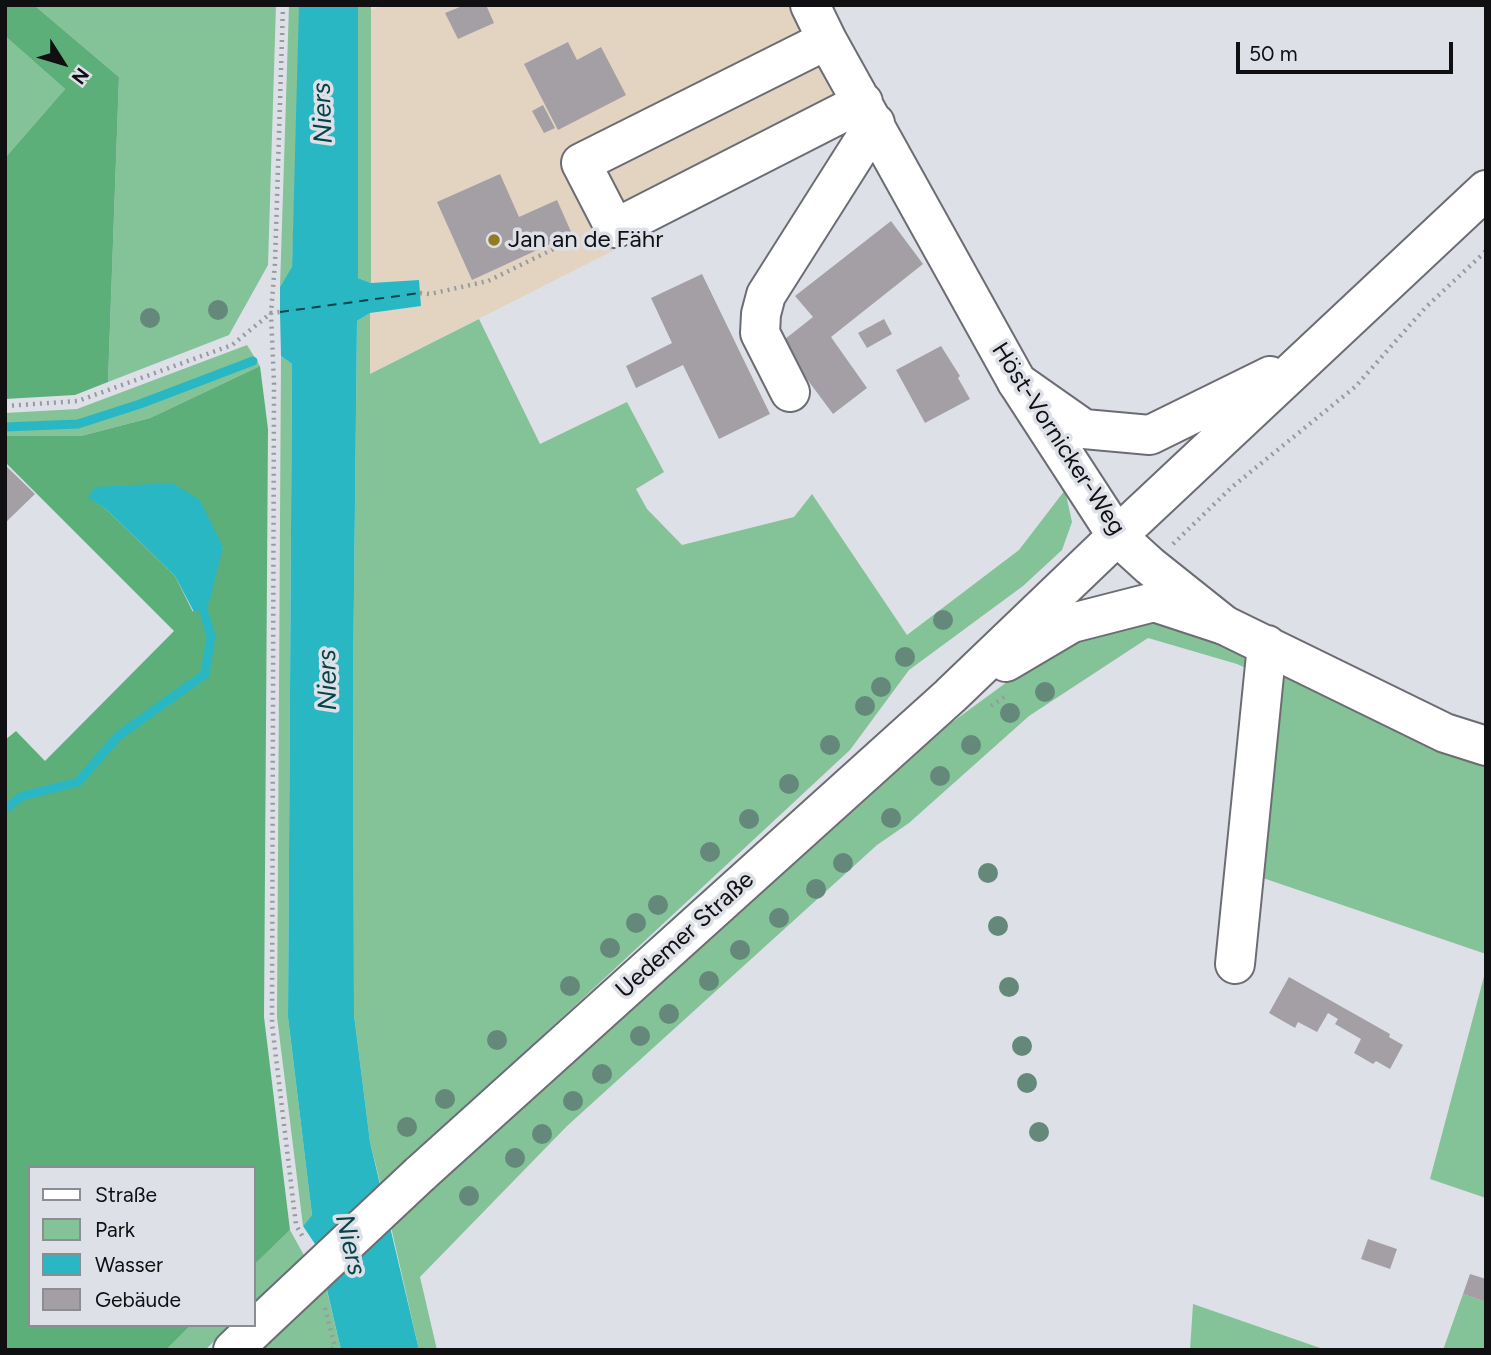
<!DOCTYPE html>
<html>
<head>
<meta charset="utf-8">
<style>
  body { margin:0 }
  #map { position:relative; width:1491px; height:1355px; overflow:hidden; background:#dee0e8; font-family:Figtree,sans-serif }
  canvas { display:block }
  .frame { position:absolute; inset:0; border:7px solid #101013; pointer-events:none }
  .legend { position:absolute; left:28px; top:1166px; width:228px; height:161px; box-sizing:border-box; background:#dee0e8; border:2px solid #8c8d93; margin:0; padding:9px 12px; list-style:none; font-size:21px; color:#101013 }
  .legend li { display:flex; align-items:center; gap:14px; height:35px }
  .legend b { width:35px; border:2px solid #8c8d93 }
  .north { position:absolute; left:28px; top:28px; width:70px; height:70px; -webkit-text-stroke:5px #dee0e8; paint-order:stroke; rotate:127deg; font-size:19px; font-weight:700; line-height:28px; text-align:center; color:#101013 }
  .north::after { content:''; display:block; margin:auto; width:24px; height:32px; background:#101013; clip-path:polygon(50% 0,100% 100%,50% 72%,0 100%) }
  .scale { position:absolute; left:1236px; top:42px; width:217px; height:32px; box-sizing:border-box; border:4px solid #101013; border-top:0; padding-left:9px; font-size:21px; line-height:24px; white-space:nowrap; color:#101013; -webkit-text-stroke:5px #dee0e8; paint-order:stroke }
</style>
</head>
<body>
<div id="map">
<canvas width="1491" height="1355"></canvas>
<div class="frame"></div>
<ul class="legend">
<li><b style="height:9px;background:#fff"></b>Straße</li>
<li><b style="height:19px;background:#84c297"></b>Park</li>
<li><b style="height:19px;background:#29b7c3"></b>Wasser</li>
<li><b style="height:19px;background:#a49fa5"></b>Gebäude</li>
</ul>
<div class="north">N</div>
<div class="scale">50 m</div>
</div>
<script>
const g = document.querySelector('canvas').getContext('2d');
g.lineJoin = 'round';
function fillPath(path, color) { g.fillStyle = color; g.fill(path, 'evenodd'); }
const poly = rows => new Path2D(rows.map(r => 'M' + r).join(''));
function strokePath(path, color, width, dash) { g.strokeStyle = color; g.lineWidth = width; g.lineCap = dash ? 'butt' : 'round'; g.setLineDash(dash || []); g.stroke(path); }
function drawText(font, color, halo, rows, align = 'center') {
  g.font = font + ' Figtree,sans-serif'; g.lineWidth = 7; g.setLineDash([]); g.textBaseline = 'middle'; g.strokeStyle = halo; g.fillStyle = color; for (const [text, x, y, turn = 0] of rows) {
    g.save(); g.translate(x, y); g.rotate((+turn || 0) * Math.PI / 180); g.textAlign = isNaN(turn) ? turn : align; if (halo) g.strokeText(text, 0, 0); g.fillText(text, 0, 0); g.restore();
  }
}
fillPath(poly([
  [384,5,810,5,882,136,837,137,370,374,370,313,421,306,418,280,371,283,371,10]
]), '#e2d4c1');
fillPath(poly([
  [34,5,276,5,268,265,229,335,108,382,119,77],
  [289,5,299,5,300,28,292,268,280,287],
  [358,5,371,5,371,283,358,278],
  [5,36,65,89,5,158],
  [370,313,370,374,479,319,540,444,627,402,664,472,636,489,647,509,682,545,794,517,812,494,907,635,1019,550,1065,490,1072,522,1062,550,1023,586,909,670,850,750,381,1186,370,1142,354,1015,353,682,357,321],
  [247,345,260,366,150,418,81,436,5,436,5,413,77,409],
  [281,356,292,364,288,1017,312,1215,303,1226,277,1017],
  [1171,613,1486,756,1486,954,1260,877,1274,681,1237,664,1148,638,1029,716,909,823,877,845,567,1126,420,1277,437,1350,419,1350,391,1227,951,723,1070,636],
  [1486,969,1486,1198,1430,1179],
  [290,1230,305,1257,254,1304,254,1265],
  [326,1287,341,1350,260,1350],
  [1463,1294,1486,1302,1486,1350,1443,1350],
  [1193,1304,1326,1350,1190,1350],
  [191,1325,231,1325,205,1350,166,1350]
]), '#84c297');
fillPath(poly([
  [5,5,34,5,119,77,108,382,75,395,5,399,5,158,65,89,5,36],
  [260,366,268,429,264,1017,290,1230,254,1265,254,1168,30,1168,30,1325,191,1325,166,1350,5,1350,5,740,16,731,45,761,174,631,5,462,5,436,81,436,150,418],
  [89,497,223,547,193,612,175,576,108,511]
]), '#5daf79');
fillPath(poly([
  [299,5,358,5,358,278,371,283,419,280,421,306,370,313,357,321,353,682,354,1015,370,1142,419,1350,341,1350,317,1247,303,1226,312,1215,288,1017,292,364,281,356,280,312,280,287,292,267],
  [172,483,200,500,223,547,209,603,194,612,175,576,108,511,88,497,95,487]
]), '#29b7c3');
strokePath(poly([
  [5,427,78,424,140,404,253,361],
  [5,809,22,796,78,782,118,736,205,674,211,636,199,596]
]), '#29b7c3', 9);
strokePath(poly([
  [280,312,420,293]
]), '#074449', 2, [9, 7]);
fillPath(poly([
  [465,5,486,5,494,23,458,39,445,13],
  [568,42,577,60,601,47,626,95,558,130,524,64],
  [543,105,555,128,544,133,532,111],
  [500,174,519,217,557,200,572,234,472,280,437,202],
  [891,221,923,264,831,337,867,388,833,414,780,343,813,317,795,296],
  [702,274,770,414,719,439,683,365,636,388,626,366,672,343,651,298],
  [884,319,892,334,867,348,858,333],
  [941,346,960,376,958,378,970,399,925,423,896,370],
  [5,465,35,494,5,523],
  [1289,977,1390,1034,1389,1037,1403,1045,1390,1069,1376,1061,1373,1064,1354,1053,1361,1039,1335,1024,1338,1019,1328,1013,1317,1032,1298,1022,1295,1028,1269,1013],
  [1368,1239,1397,1249,1390,1269,1361,1259],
  [1470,1274,1486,1279,1486,1302,1463,1294]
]), '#a49fa5');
const minor = poly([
  [810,5,827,40,1017,382,1117,536,1150,566,1224,625,1445,733,1486,746],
  [827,40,581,163,611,221,616,228,863,102],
  [790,392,760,333,761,314,766,295,875,123],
  [1235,964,1267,645]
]);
const major = poly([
  [1017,382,1084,429,1150,435,1270,376],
  [1006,662,1072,623,1154,602,1224,625],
  [420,1174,950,696,1117,536,1486,190],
  [233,1350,255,1329]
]);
strokePath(minor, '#6c6d74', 42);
strokePath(major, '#6c6d74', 42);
strokePath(poly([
  [283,5,275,263,271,313,274,383,272,1024,296,1225,304,1239],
  [420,293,430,294,488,281,582,235],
  [5,406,78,401,232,345,271,313,280,312],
  [1173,544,1232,487,1355,387,1426,307,1486,251],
  [991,706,1007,695],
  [325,1308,335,1347,331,1350]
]), '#999aa0', 4.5, [2, 5]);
strokePath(minor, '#fff', 38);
strokePath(major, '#fff', 38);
const majorBridge = poly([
  [255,1329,420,1174]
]);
strokePath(majorBridge, '#6c6d74', 42, []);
strokePath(majorBridge, '#fff', 38);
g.fillStyle = '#64897a';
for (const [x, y] of [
  [218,310],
  [150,318],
  [943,620],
  [905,657],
  [881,687],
  [1045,692],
  [865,706],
  [1010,713],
  [830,745],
  [971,745],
  [940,776],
  [789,784],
  [891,818],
  [749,819],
  [710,852],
  [843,863],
  [988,873],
  [816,889],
  [658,905],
  [779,918],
  [636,923],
  [998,926],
  [610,948],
  [740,950],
  [709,981],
  [570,986],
  [1009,987],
  [669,1014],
  [640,1036],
  [497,1040],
  [1022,1046],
  [602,1074],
  [1027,1083],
  [445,1099],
  [573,1101],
  [407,1127],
  [1039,1132],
  [542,1134],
  [515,1158],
  [469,1196]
]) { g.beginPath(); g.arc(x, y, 10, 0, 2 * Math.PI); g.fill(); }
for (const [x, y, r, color] of [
  [494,240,7,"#927b21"]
]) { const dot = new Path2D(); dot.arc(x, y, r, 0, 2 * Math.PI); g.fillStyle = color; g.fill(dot); strokePath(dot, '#dee0e8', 2.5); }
drawText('24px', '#101013', '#dee0e8', [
  ["Jan an de Fähr",508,240]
], 'left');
drawText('24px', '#101013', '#dee0e8', [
  ["Höst-Vornicker-Weg",1058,439,57],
  ["Uedemer Straße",685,935,-42]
]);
drawText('italic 26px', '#074449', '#dee0e8', [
  ["Niers",323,113,-92],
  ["Niers",328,680,-91],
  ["Niers",350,1245,77]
]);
</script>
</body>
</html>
